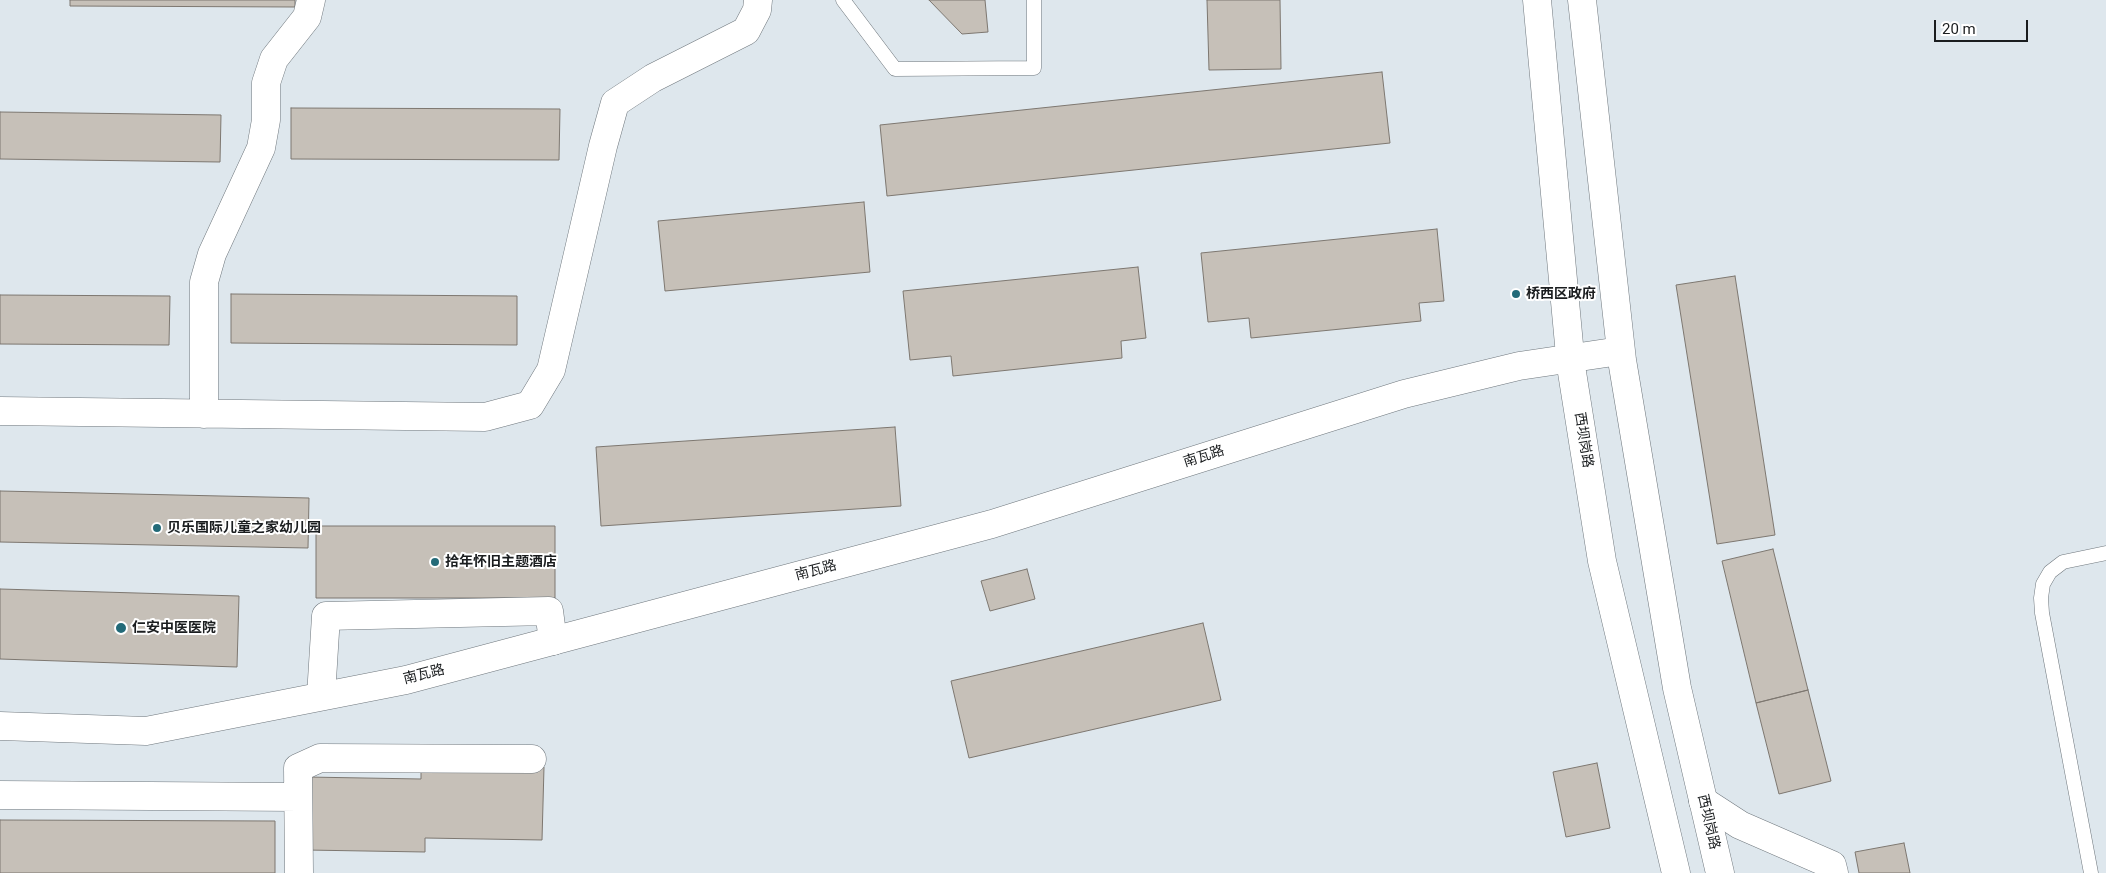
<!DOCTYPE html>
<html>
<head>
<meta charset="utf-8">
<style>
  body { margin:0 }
  #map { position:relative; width:2106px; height:873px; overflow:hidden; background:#dee7ed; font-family:Roboto,sans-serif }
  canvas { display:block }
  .scale { position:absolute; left:1934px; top:20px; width:94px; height:22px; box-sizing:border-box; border:2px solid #1a1d1f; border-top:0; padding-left:6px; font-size:15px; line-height:18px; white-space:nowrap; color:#1a1d1f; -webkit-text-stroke:4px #fff; paint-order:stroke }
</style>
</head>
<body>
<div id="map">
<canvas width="2106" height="873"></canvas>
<div class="scale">20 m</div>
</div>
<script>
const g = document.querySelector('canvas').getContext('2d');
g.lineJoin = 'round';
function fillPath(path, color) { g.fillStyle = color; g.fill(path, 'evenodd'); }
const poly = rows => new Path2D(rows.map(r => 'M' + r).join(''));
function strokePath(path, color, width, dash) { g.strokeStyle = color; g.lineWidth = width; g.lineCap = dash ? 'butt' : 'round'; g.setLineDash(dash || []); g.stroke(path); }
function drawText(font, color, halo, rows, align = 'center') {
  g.font = font + ' Roboto,"Noto Sans SC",sans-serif'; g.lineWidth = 4; g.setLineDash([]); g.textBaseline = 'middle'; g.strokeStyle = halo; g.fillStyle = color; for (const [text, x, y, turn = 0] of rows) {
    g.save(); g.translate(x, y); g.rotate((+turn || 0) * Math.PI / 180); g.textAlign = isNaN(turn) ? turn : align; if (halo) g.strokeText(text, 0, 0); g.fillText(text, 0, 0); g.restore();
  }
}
const building = poly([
  [70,0,295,0,295,7,70,6,70,0],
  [929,0,985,0,988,32,962,34,929,0],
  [1207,0,1280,0,1281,69,1209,70,1207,0],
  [1382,72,1390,143,887,196,880,125,1382,72],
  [291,108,560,109,559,160,291,159,291,108],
  [0,112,221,115,220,162,0,159,0,112],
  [864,202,870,272,665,291,658,221,864,202],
  [1437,229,1444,301,1419,303,1421,321,1251,338,1249,318,1208,322,1201,253,1437,229],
  [1138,267,1146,338,1121,341,1122,358,953,376,951,356,910,360,903,291,1138,267],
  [1735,276,1775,535,1717,544,1676,285,1735,276],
  [231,294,517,296,517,345,231,343,231,294],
  [0,295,170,296,169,345,0,344,0,295],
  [895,427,901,506,601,526,596,447,895,427],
  [0,491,309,498,308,548,0,542,0,491],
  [316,526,555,526,555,598,316,598,316,526],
  [1773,549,1808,690,1756,703,1722,561,1773,549],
  [1027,569,1035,599,990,611,981,581,1027,569],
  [0,589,239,596,237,667,0,659,0,589],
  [1203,623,1221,700,969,758,951,681,1203,623],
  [1808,690,1831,781,1779,794,1756,703,1808,690],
  [1597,763,1610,828,1566,837,1553,772,1597,763],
  [421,764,544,767,542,840,425,838,425,852,306,850,307,777,421,779,421,764],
  [0,820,275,821,275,873,0,873,0,820],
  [1904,843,1910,873,1859,873,1855,852,1904,843]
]);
fillPath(building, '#c6c0b8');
strokePath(building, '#7d7770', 1);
const lane = poly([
  [843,0,895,69,1034,68,1034,0],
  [2091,873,2042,613,2041,598,2043,584,2050,572,2063,562,2106,553]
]);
const street = poly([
  [0,411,485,417,530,405,551,370,603,146,615,103,653,78,746,31,757,10,758,0],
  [204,414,204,282,212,254,261,148,266,120,266,83,274,59,307,17,311,0],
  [321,696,326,616,549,611,553,641],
  [0,795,298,797],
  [299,873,298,768,320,758,532,759]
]);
const secondary = poly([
  [0,726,146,731,406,680,992,524,1404,394,1519,366,1620,351],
  [1703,801,1740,825,1832,865,1834,873]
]);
const primary = poly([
  [1537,0,1571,366,1602,561,1676,873],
  [1582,0,1622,360,1677,688,1720,873]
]);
strokePath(lane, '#6f777d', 15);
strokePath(street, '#6f777d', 29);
strokePath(secondary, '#6f777d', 29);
strokePath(primary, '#6f777d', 29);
strokePath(lane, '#fff', 14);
strokePath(street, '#fff', 28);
strokePath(secondary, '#fff', 28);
strokePath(primary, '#fff', 28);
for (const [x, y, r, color] of [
  [1516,294,5,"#236a78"],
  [157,528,5,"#236a78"],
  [435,562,5,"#236a78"],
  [121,628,6,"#236a78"]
]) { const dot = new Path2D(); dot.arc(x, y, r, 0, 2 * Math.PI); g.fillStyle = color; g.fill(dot); strokePath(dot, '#fff', 2); }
drawText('bold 14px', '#1a1d1f', '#fff', [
  ["桥西区政府",1526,294],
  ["贝乐国际儿童之家幼儿园",167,528],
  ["拾年怀旧主题酒店",445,562],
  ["仁安中医医院",132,628]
], 'left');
drawText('14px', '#1a1d1f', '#fff', [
  ["西坝岗路",1583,440,81],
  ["南瓦路",1204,457,-18],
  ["南瓦路",816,571,-15],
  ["南瓦路",424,675,-14],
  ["西坝岗路",1708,822,77]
]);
</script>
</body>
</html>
